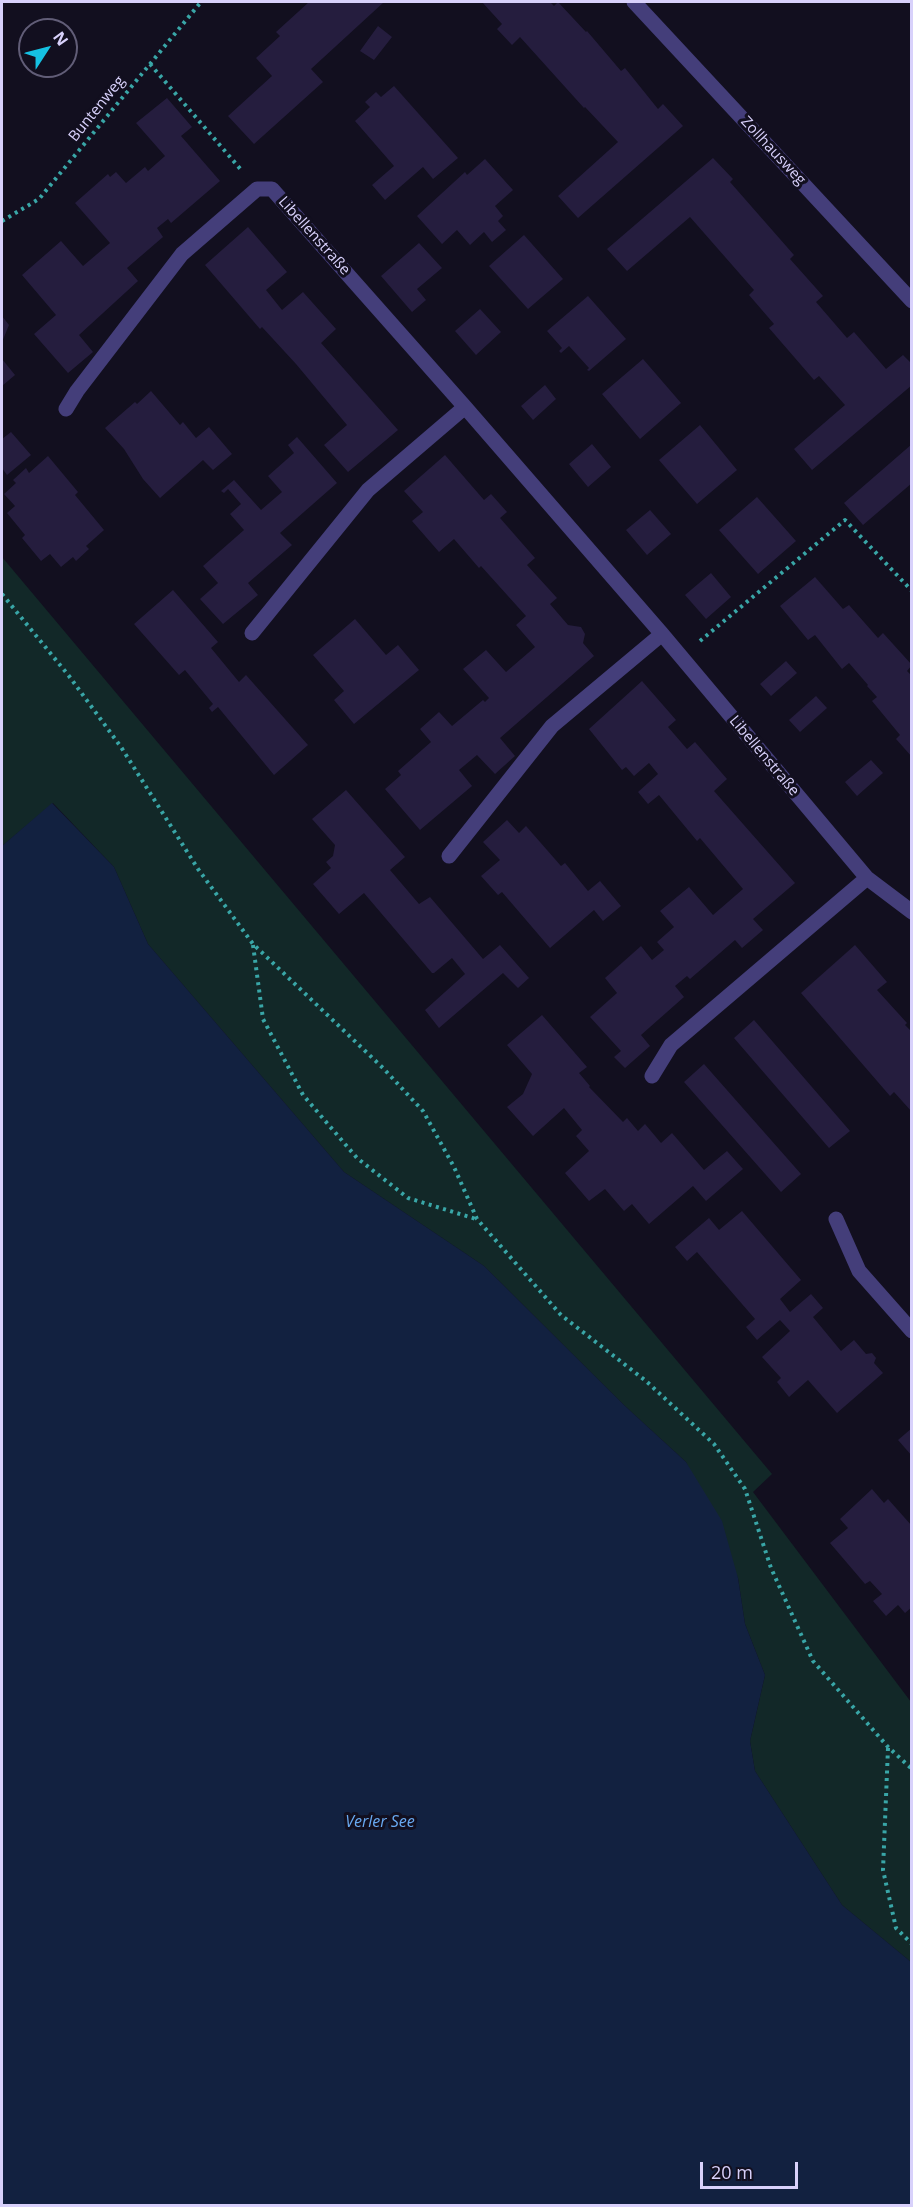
<!DOCTYPE html>
<html>
<head>
<meta charset="utf-8">
<style>
  body { margin:0 }
  #map { position:relative; width:913px; height:2207px; overflow:hidden; background:#120f1f; font-family:"Open Sans",sans-serif }
  canvas { display:block }
  .frame { position:absolute; inset:0; border:3px solid #d8d1fb; pointer-events:none }
  .north { position:absolute; left:18px; top:18px; width:60px; height:60px; box-sizing:border-box; background:#120f1f; border:2px solid #615d77; border-radius:50%; rotate:54deg; font-size:16px; font-weight:700; line-height:24px; text-align:center; color:#d8d1fb }
  .north::after { content:''; display:block; margin:auto; width:21px; height:27px; background:#15c1e2; clip-path:polygon(50% 0,100% 100%,50% 72%,0 100%) }
  .scale { position:absolute; left:700px; top:2162px; width:98px; height:27px; box-sizing:border-box; border:3px solid #d8d1fb; border-top:0; padding-left:8px; font-size:18px; line-height:21px; white-space:nowrap; color:#d8d1fb; -webkit-text-stroke:4px #120f1f; paint-order:stroke }
</style>
</head>
<body>
<div id="map">
<canvas width="913" height="2207"></canvas>
<div class="frame"></div>
<div class="north">N</div>
<div class="scale">20 m</div>
</div>
<script>
const g = document.querySelector('canvas').getContext('2d');
g.lineJoin = 'round';
function fillPath(path, color) { g.fillStyle = color; g.fill(path, 'evenodd'); }
const poly = rows => new Path2D(rows.map(r => 'M' + r).join(''));
function strokePath(path, color, width, dash) { g.strokeStyle = color; g.lineWidth = width; g.lineCap = dash ? 'butt' : 'round'; g.setLineDash(dash || []); g.stroke(path); }
function drawText(font, color, halo, rows, align = 'center') {
  g.font = font + ' "Open Sans",sans-serif'; g.lineWidth = 6; g.setLineDash([]); g.textBaseline = 'middle'; g.strokeStyle = halo; g.fillStyle = color; for (const [text, x, y, turn = 0] of rows) {
    g.save(); g.translate(x, y); g.rotate((+turn || 0) * Math.PI / 180); g.textAlign = isNaN(turn) ? turn : align; if (halo) g.strokeText(text, 0, 0); g.fillText(text, 0, 0); g.restore();
  }
}
fillPath(poly([
  [2,557,772,1474,753,1492,911,1702,911,1962,842,1905,755,1771,750,1741,765,1675,745,1624,738,1578,686,1462,625,1406,484,1266,344,1172,148,944,114,867,53,803,2,846]
]), '#122828');
fillPath(poly([
  [52,803,114,867,148,944,344,1172,484,1266,625,1406,686,1462,722,1521,738,1578,745,1624,765,1675,750,1741,755,1771,842,1905,911,1962,911,2205,2,2205,2,846]
]), '#122140');
fillPath(poly([
  [309,2,384,2,311,69,323,82,254,144,228,116,272,76,256,58,280,36,276,32],
  [482,2,550,2,554,6,558,2,586,32,587,31,621,71,625,68,658,109,663,104,683,126,578,218,558,196,618,142,585,107,584,108,520,37,512,45,497,29,502,24],
  [378,26,392,37,374,60,360,51],
  [394,86,458,158,433,179,423,167,385,200,372,185,394,166,355,121,370,107,365,102,376,92,381,97],
  [167,98,192,127,181,136,220,181,171,223,168,219,157,228,163,237,127,268,138,281,79,335,93,352,68,373,34,334,56,315,22,275,61,241,83,266,110,243,75,203,108,174,110,177,116,172,126,183,145,167,148,171,165,156,136,123],
  [713,158,733,179,730,182,794,255,790,259,823,296,816,302,847,338,854,332,886,369,903,355,912,364,912,385,812,470,794,449,845,405,819,376,814,380,769,328,774,324,749,295,754,290,690,217,627,271,607,249],
  [485,159,513,190,495,206,503,216,498,221,506,230,492,242,484,232,470,245,457,230,442,244,417,216,465,172,467,175],
  [248,227,287,272,266,290,282,310,303,292,336,329,321,343,398,430,348,472,324,445,347,425,296,364,262,327,260,329,205,265],
  [524,235,563,279,528,309,489,266],
  [419,243,442,268,417,289,426,300,412,312,381,276],
  [588,296,626,339,589,371,587,370,589,368,569,346,561,353,559,351,562,348,547,331],
  [480,309,501,332,476,355,455,331],
  [2,316,9,325,2,342],
  [2,359,15,375,2,386],
  [643,359,681,403,640,439,602,394],
  [545,385,556,399,533,420,521,406],
  [151,391,180,425,183,422,196,438,209,427,232,454,213,470,203,460,160,498,143,479,124,449,105,428,135,402,137,404],
  [700,425,737,470,697,504,659,460],
  [11,432,31,455,7,475,2,468,2,439],
  [297,437,337,483,280,533,292,545,248,583,258,595,223,624,200,599,218,583,203,566,244,530,230,514,241,504,228,489,224,493,221,491,234,480,261,510,282,492,268,476,294,453,288,445],
  [592,444,611,467,588,487,569,464],
  [912,444,912,483,863,525,844,503],
  [445,455,484,500,491,494,507,512,500,518,535,558,527,565,557,598,550,604,568,625,581,627,585,634,583,643,594,656,500,738,515,756,495,774,477,755,459,770,472,786,420,830,385,789,401,775,398,771,431,742,420,729,439,712,452,726,483,700,485,702,489,698,463,669,486,650,506,672,535,647,516,625,526,616,481,566,479,568,454,539,439,552,412,521,423,512,404,491],
  [48,456,78,492,75,495,104,530,86,546,89,549,76,561,73,557,61,567,50,554,41,561,22,538,25,535,7,513,15,506,4,494,16,483,13,480,26,468,29,473],
  [757,497,796,541,758,574,719,530],
  [650,510,671,534,647,555,626,530],
  [711,573,731,597,706,619,685,595],
  [815,577,843,609,849,605,878,638,883,633,912,665,907,671,912,676,912,757,896,739,900,735,872,701,877,697,867,686,868,685,849,663,842,669,815,635,808,640,780,606],
  [173,590,218,642,211,648,239,682,246,675,308,745,274,775,218,707,212,712,209,708,213,704,185,670,179,675,134,624],
  [355,619,386,655,398,645,419,670,354,724,334,700,344,691,313,655],
  [786,661,797,673,771,696,760,684],
  [642,681,676,720,668,727,687,749,695,742,727,779,714,791,795,883,753,919,763,930,742,948,735,940,690,979,687,976,675,986,684,997,641,1035,650,1046,625,1068,614,1057,621,1051,590,1017,617,993,605,978,641,946,652,960,664,950,657,942,674,927,660,911,689,887,713,915,743,889,700,838,697,841,659,795,648,804,638,792,658,774,649,763,634,776,626,767,622,770,589,729],
  [816,696,827,708,800,732,789,720],
  [871,760,883,773,857,796,845,782],
  [346,790,405,857,390,870,419,904,430,897,483,959,500,945,529,978,518,988,503,973,439,1028,425,1010,465,974,452,958,434,973,432,973,364,893,339,914,313,884,331,868,326,862,333,856,335,845,312,819],
  [507,820,519,833,526,826,561,866,565,863,588,891,600,881,621,906,603,921,594,910,550,948,502,892,498,895,481,876,500,860,483,842],
  [855,945,887,982,877,990,907,1023,905,1025,912,1032,912,1112,894,1092,890,1096,801,993],
  [542,1015,587,1067,579,1073,590,1086,589,1087,623,1122,627,1118,638,1131,645,1124,661,1143,672,1133,704,1170,727,1151,743,1169,706,1201,693,1186,649,1224,632,1204,624,1211,605,1189,589,1201,565,1173,589,1151,576,1136,582,1130,564,1108,533,1136,507,1107,523,1094,532,1074,507,1045],
  [754,1020,850,1131,829,1148,734,1038],
  [704,1064,801,1174,781,1192,684,1082],
  [742,1211,801,1280,780,1299,790,1312,811,1294,823,1308,813,1317,841,1351,854,1340,866,1354,872,1353,876,1358,874,1363,883,1373,837,1413,808,1380,789,1397,777,1382,781,1378,762,1357,790,1331,780,1320,757,1340,746,1327,755,1319,697,1252,687,1261,675,1247,709,1218,719,1230],
  [912,1428,912,1456,898,1440],
  [872,1489,884,1503,888,1499,912,1526,912,1607,905,1613,898,1605,886,1616,873,1601,882,1594,870,1581,865,1584,830,1543,848,1528,840,1519]
]), '#251d3e');
strokePath(poly([
  [150,64,243,172],
  [2,221,39,199,201,2],
  [2,594,69,676,121,747,198,869,253,944,383,1068,423,1111,454,1167,477,1219,561,1315,646,1381,714,1444,745,1489,771,1568,813,1661,888,1747,912,1769],
  [700,641,845,520,912,591],
  [253,945,263,1019,303,1095,357,1158,408,1198,476,1219],
  [888,1748,883,1870,896,1928,912,1944]
]), '#39a6a7', 4, [3, 4.5]);
strokePath(poly([
  [634,2,912,301],
  [66,409,77,391,182,254,257,189,272,189,465,407,662,634,867,878,912,912],
  [252,633,368,490,465,407],
  [449,856,552,726,662,634],
  [652,1076,671,1045,867,878],
  [836,1219,859,1271,912,1331]
]), '#443e7a', 15);
drawText('15px', '#d8d1fb', '#120f1f', [
  ["Buntenweg",97,109,-51],
  ["Zollhausweg",773,151,47],
  ["Libellenstraße",314,236,48],
  ["Libellenstraße",764,756,50]
]);
drawText('italic 16px', '#69a9f1', '#120f1f', [
  ["Verler See",380,1822]
]);
</script>
</body>
</html>
